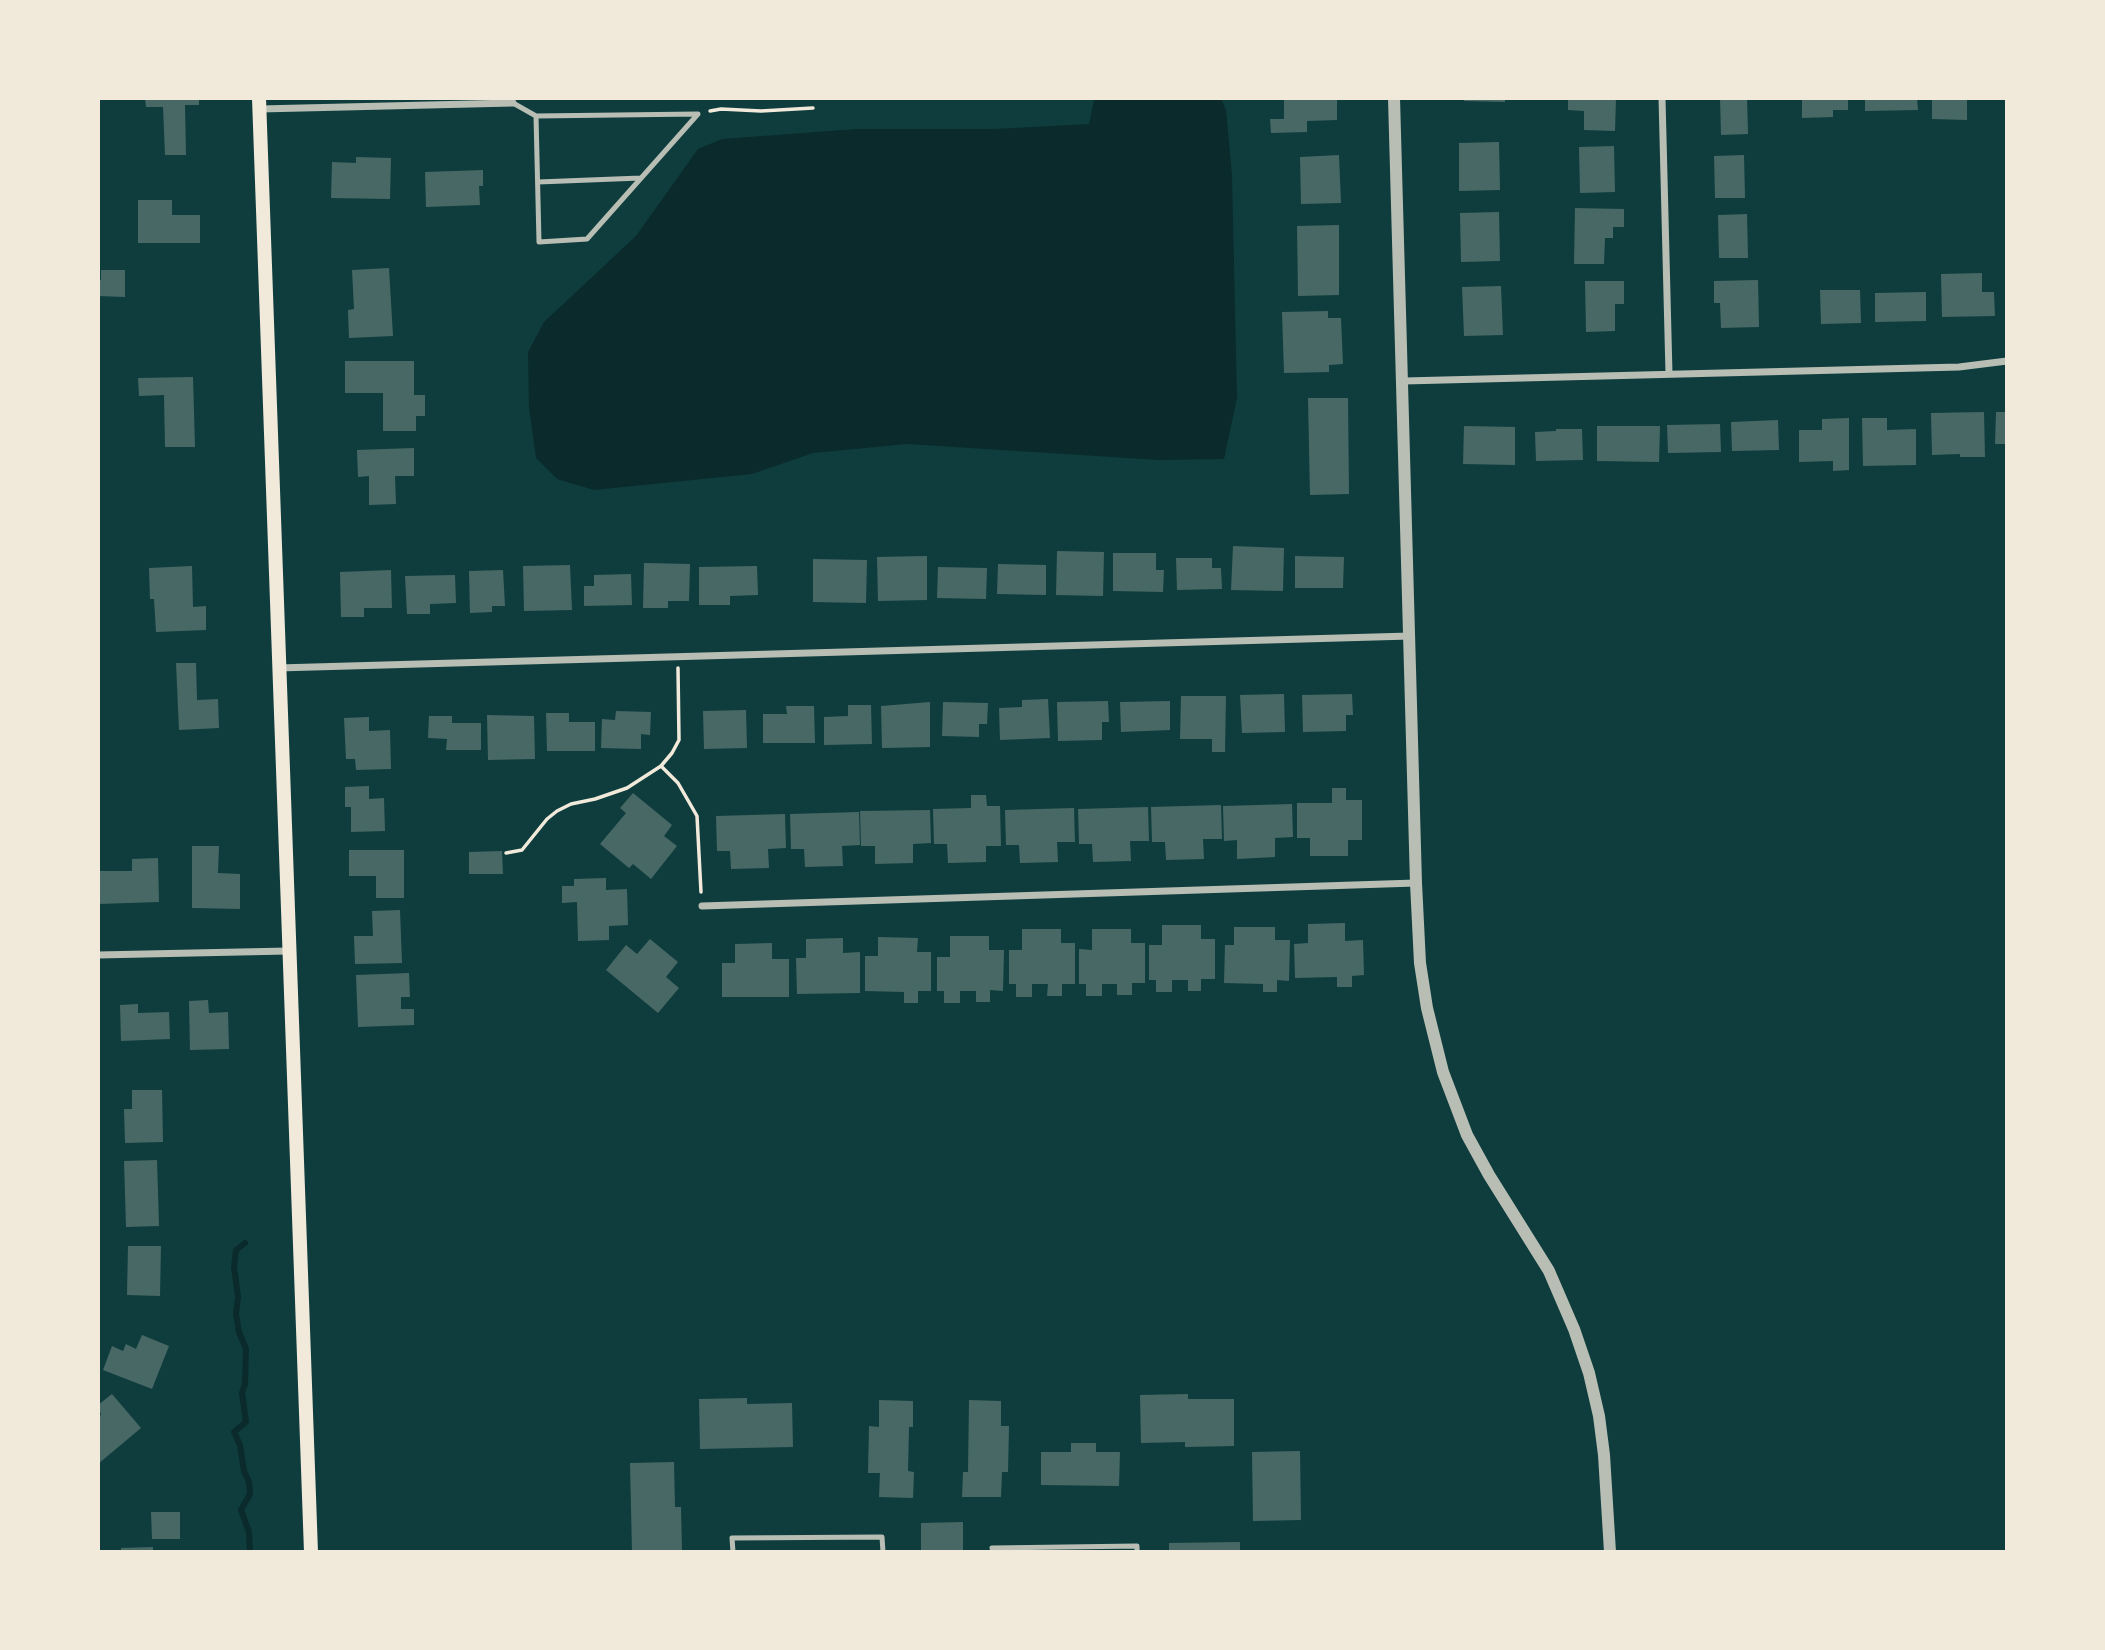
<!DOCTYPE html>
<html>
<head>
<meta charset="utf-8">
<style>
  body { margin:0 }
  #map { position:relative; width:2105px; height:1650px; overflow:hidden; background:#0f3d3e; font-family:"Space Grotesk",sans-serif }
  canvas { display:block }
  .frame { position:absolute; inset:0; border:100px solid #f1e9da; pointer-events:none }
</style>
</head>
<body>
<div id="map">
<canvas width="2105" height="1650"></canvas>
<div class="frame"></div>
</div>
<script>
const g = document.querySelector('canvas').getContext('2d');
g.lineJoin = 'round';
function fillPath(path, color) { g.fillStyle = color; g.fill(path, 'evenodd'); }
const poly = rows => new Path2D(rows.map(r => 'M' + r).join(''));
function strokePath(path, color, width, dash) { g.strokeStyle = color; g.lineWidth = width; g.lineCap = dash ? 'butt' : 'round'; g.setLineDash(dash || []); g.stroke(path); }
fillPath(poly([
  [1099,98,1221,98,1226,110,1232,175,1237,398,1224,459,1159,460,907,444,813,453,752,474,594,490,557,479,536,458,529,408,528,352,544,322,636,236,698,149,722,139,857,129,994,129,1089,124,1094,100]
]), '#0a2a2b');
strokePath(poly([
  [245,1243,236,1250,234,1267,238,1297,236,1314,239,1332,246,1349,245,1384,242,1393,246,1422,234,1432,240,1445,244,1471,249,1482,250,1494,241,1510,249,1532,250,1552]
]), '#0a2a2b', 6);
fillPath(poly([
  [145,98,199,98,199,105,185,105,186,155,165,155,163,107,146,107],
  [1284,98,1337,98,1337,120,1307,121,1307,132,1271,133,1270,119,1284,119],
  [1464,98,1505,98,1505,102,1464,101],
  [1568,98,1616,98,1615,131,1584,130,1584,111,1568,110],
  [1720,98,1747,98,1748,134,1721,135],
  [1802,98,1848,98,1848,110,1833,110,1833,117,1802,118],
  [1865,98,1917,98,1918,110,1865,111],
  [1932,98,1967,98,1967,120,1932,119],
  [1499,142,1500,190,1459,191,1459,143],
  [1614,146,1615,192,1580,193,1579,147],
  [1339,155,1341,203,1301,204,1300,157],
  [1744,155,1745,198,1715,198,1714,156],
  [356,157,391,158,390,199,331,198,332,162,356,163],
  [483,170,483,186,479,186,480,205,426,207,425,172],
  [138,200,172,200,172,215,200,215,200,243,138,243],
  [1575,208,1624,209,1624,227,1613,227,1613,238,1605,238,1604,264,1574,264],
  [1499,212,1500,261,1461,262,1460,213],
  [1747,214,1748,258,1719,258,1718,215],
  [1339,225,1339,295,1298,296,1297,226],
  [389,268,393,336,349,338,348,310,354,309,352,270],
  [101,270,125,270,125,297,98,296,98,280,101,280],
  [1982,273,1982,292,1994,292,1995,316,1942,317,1941,274],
  [1758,280,1759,327,1721,328,1720,303,1714,303,1714,281],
  [1585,281,1624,281,1624,304,1615,304,1615,331,1586,332],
  [1501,286,1503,335,1464,336,1462,287],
  [1820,290,1860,290,1861,323,1821,324],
  [1926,292,1926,321,1875,322,1875,293],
  [1328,311,1328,318,1341,318,1343,364,1329,365,1329,372,1284,373,1282,312],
  [345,361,414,361,414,395,425,395,425,416,416,416,416,431,383,431,383,393,345,393],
  [193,377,195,447,165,447,164,395,139,396,138,378],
  [1308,398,1348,398,1349,494,1310,495],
  [1984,412,1985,457,1960,457,1960,454,1932,455,1931,413],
  [1996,412,2007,412,2007,444,1995,444],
  [1849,418,1849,470,1833,471,1833,461,1799,462,1799,430,1822,430,1822,419],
  [1862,418,1887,418,1887,430,1916,429,1916,465,1863,466],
  [1778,420,1779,450,1732,451,1731,422],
  [1720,424,1721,452,1668,453,1667,425],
  [1464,426,1515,427,1515,465,1463,464],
  [1597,426,1660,426,1659,462,1597,461],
  [1556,429,1582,429,1583,460,1536,461,1535,432,1556,431],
  [414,448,414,476,395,476,396,504,369,505,369,476,358,477,357,450],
  [1233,546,1284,548,1283,591,1231,590],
  [1057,551,1104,552,1103,596,1056,595],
  [1113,553,1156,553,1156,570,1164,570,1163,592,1113,591],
  [927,556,927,600,878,601,877,557],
  [1295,556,1344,557,1343,588,1295,588],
  [1176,558,1212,558,1212,568,1221,568,1222,589,1177,590],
  [813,559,867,560,866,603,813,602],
  [644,563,690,564,689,601,668,601,668,608,643,608],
  [998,564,1046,565,1046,595,997,594],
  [570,565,572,610,524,611,523,566],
  [192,566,193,607,206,606,206,630,156,632,154,599,150,599,149,568],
  [757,566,758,595,730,596,730,605,699,605,699,567],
  [938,567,987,568,986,599,937,598],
  [391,570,392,608,364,608,364,617,341,617,340,572],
  [503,570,505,606,492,606,492,612,470,613,469,571],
  [631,574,632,605,584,606,584,586,594,586,594,575],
  [455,575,456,603,430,604,430,614,407,614,405,576],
  [176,663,196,663,197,700,218,699,219,728,179,730],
  [1284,694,1285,732,1242,733,1240,695],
  [1352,694,1353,715,1346,715,1346,731,1303,732,1302,695],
  [1181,696,1226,696,1225,752,1212,752,1212,739,1180,739],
  [1048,699,1050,738,1000,740,999,708,1022,707,1022,700],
  [1108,701,1109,722,1102,722,1102,740,1058,741,1057,702],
  [1170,701,1170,730,1121,732,1120,702],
  [930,702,930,747,882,748,881,706],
  [943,702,988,703,987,724,979,724,979,737,942,736],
  [848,705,871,705,872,744,824,745,824,717,848,716],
  [786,706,814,706,815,743,763,743,763,714,787,714],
  [746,710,747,748,704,749,703,711],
  [616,711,651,712,650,735,641,734,641,749,601,748,602,719,615,720],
  [546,713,569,713,569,722,595,722,595,751,547,751],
  [487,715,534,716,535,759,488,760],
  [429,716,452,716,452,723,481,723,481,750,446,750,447,739,428,738],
  [369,717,369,731,390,730,391,769,356,770,355,759,346,759,344,718],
  [369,786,369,799,384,798,385,831,351,832,351,807,345,807,345,787],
  [1332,788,1346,788,1346,800,1362,800,1362,840,1348,840,1348,856,1310,856,1310,838,1297,838,1297,803,1332,803],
  [633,793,672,825,664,836,677,846,651,879,633,864,629,868,600,844,626,813,620,808],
  [971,795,986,795,987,806,1000,806,1001,846,986,846,986,862,948,863,947,844,934,844,933,809,971,808],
  [1292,804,1293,837,1275,838,1275,857,1237,859,1237,840,1224,841,1223,806],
  [1221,805,1222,839,1203,839,1204,859,1166,860,1165,842,1152,842,1151,807],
  [1148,807,1149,841,1130,841,1131,861,1093,862,1092,844,1079,844,1078,809],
  [1074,808,1075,842,1057,842,1058,862,1020,863,1019,845,1006,845,1005,810],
  [930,810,931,843,913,844,913,863,875,864,875,846,861,846,860,811],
  [859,812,860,845,842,846,843,866,805,867,804,849,791,849,790,814],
  [785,814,786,848,768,849,769,868,731,869,730,851,717,851,716,816],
  [192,846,219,846,218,873,240,874,240,909,192,908],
  [349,850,404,850,404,898,376,898,376,876,349,876],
  [502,851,503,874,469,874,469,852],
  [158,858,159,902,98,904,98,871,132,871,132,859],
  [606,878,606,890,627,889,628,925,609,926,609,940,578,941,577,902,562,903,562,886,574,886,574,879],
  [400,910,402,963,355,964,354,936,373,936,372,911],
  [1345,923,1345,941,1363,940,1364,975,1352,976,1352,987,1337,987,1337,977,1295,978,1294,944,1308,943,1308,924],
  [1162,925,1201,925,1201,939,1215,939,1215,979,1201,979,1201,991,1188,991,1188,980,1172,980,1172,992,1156,992,1156,980,1149,980,1149,945,1162,945],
  [1234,927,1275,927,1275,940,1290,940,1289,981,1277,980,1277,992,1263,992,1263,984,1224,983,1225,945,1234,945],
  [1022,929,1061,929,1061,943,1075,943,1075,984,1062,984,1062,996,1047,996,1048,984,1032,984,1032,997,1016,997,1016,984,1009,984,1009,950,1022,950],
  [1092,929,1131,929,1131,943,1145,943,1145,983,1132,983,1132,995,1117,995,1117,984,1102,984,1102,996,1086,996,1086,984,1079,984,1079,949,1092,950],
  [950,936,989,936,989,950,1004,950,1003,991,990,990,990,1002,976,1002,976,991,960,991,960,1003,944,1003,944,991,937,991,937,957,950,957],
  [878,937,918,938,917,952,931,952,931,991,918,991,918,1003,904,1003,904,992,865,991,865,956,878,956],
  [843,938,843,953,860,952,860,993,797,994,796,958,806,958,806,939],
  [650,939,678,962,666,977,679,988,658,1013,606,970,626,945,637,954],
  [772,943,772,959,789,959,789,997,722,997,722,963,735,963,735,944],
  [409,973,410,997,401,997,401,1009,414,1009,414,1025,358,1027,356,975],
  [208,1000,209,1013,228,1012,229,1049,190,1050,189,1001],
  [138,1004,138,1013,169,1012,170,1039,121,1041,120,1005],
  [132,1090,162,1090,163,1142,125,1143,124,1109,132,1109],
  [157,1160,159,1226,126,1227,124,1161],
  [128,1246,161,1246,160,1296,127,1295],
  [142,1335,169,1346,152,1389,103,1370,112,1346,123,1351,126,1344,136,1349],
  [112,1394,141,1428,98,1464,98,1417,101,1415,98,1405],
  [1188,1394,1188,1399,1234,1399,1234,1446,1185,1447,1185,1442,1141,1443,1140,1395],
  [747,1398,747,1404,792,1403,793,1447,700,1449,699,1399],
  [879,1400,913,1401,913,1427,909,1427,908,1471,914,1472,913,1498,879,1497,880,1473,868,1473,869,1426,879,1427],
  [969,1400,1001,1401,1001,1426,1009,1426,1008,1472,1002,1472,1001,1497,962,1497,963,1472,968,1472],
  [1071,1443,1096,1443,1096,1452,1120,1452,1119,1486,1041,1485,1041,1452,1071,1452],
  [1300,1451,1301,1520,1253,1521,1252,1452],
  [674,1462,675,1507,681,1507,682,1552,632,1552,630,1463],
  [151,1512,180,1512,180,1539,152,1539],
  [963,1522,963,1552,921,1552,921,1523],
  [1240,1542,1240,1552,1169,1552,1169,1543],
  [153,1547,153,1552,121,1552,121,1548]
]), '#486865');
strokePath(poly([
  [710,111,721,109,761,111,813,108],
  [661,766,678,783,697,816,701,892],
  [506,853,522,850,547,819,557,811,571,804,595,799,627,788,661,766,672,753,679,740,678,668]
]), '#f1e9da', 3.5);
strokePath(poly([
  [513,103,536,116,698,114,587,239,539,242,536,116],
  [538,182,641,178],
  [733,1552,732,1538,882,1537,883,1552],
  [993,1552,992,1548,1137,1546,1137,1552]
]), '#b8beb3', 5);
strokePath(poly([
  [1662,98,1669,374],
  [260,109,513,103],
  [1404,381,1959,367,2007,361],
  [278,668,1410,636],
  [702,906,1416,883],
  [98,955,288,951]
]), '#b8beb3', 7);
strokePath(poly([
  [1394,98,1416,883,1420,963,1427,1008,1443,1072,1467,1135,1489,1175,1549,1271,1574,1329,1589,1373,1599,1416,1604,1455,1610,1552]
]), '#b8beb3', 12);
strokePath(poly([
  [259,98,311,1552]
]), '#f1e9da', 14);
</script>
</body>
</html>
